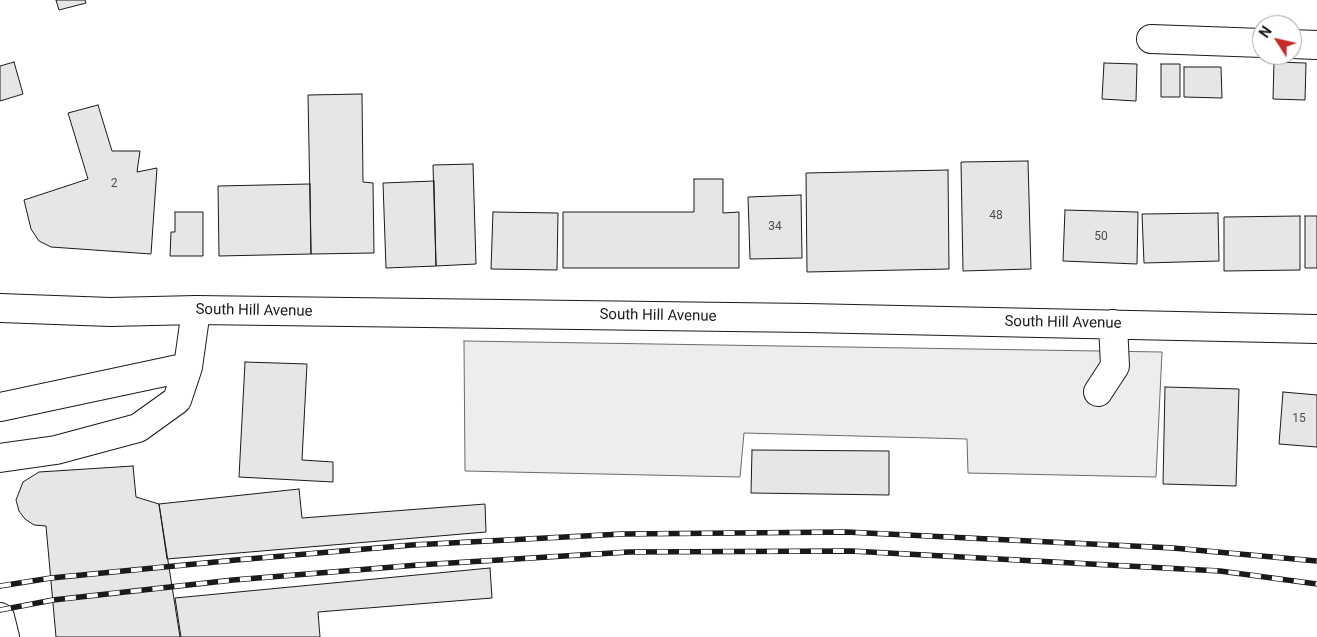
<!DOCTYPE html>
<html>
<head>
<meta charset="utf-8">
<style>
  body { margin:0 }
  #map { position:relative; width:1317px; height:637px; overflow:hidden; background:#fff; font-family:Roboto,sans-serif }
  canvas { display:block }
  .north { position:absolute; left:1252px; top:15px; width:50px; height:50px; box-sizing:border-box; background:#fff; border:1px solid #a3a3a3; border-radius:50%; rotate:305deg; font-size:14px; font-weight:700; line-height:20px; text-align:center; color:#1a1a1a }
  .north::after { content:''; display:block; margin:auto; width:18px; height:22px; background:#c62828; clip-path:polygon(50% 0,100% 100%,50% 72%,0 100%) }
</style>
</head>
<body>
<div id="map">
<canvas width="1317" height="637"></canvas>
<div class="north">N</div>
</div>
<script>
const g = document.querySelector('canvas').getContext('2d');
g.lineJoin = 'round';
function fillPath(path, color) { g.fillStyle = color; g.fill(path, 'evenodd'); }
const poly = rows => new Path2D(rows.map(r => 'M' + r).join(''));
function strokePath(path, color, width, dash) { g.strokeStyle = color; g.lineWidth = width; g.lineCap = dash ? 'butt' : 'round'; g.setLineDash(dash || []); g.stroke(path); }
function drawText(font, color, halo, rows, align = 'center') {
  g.font = font + ' Roboto,sans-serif'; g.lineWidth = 4; g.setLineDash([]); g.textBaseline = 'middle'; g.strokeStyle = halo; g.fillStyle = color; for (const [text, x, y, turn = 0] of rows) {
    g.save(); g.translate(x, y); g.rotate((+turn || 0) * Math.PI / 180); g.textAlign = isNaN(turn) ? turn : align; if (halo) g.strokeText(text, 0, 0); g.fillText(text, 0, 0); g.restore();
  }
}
const built = poly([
  [464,341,1162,352,1156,477,968,473,967,439,744,433,740,477,465,471,464,341]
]);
fillPath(built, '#ededed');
strokePath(built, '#6a6a6a', 1);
const building = poly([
  [56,0,85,0,86,3,59,10,56,0],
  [14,62,23,94,0,101,0,66,14,62],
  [1274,62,1306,63,1305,100,1273,99,1274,62],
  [1104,63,1137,64,1136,101,1102,99,1104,63],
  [1161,64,1180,64,1180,97,1161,97,1161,64],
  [1184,67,1221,67,1222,98,1184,97,1184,67],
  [362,94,363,182,373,183,374,253,311,254,308,95,362,94],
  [98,105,112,151,140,151,137,172,157,168,151,254,51,247,39,241,31,229,24,200,88,179,68,113,98,105],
  [1028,161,1031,269,963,271,961,162,1028,161],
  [473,164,476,264,436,266,433,165,473,164],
  [948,170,949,269,807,272,806,173,948,170],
  [694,179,723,179,723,213,739,212,739,268,563,268,563,212,694,212,694,179],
  [434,181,436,266,386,268,383,183,434,181],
  [310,184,311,254,219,256,218,186,310,184],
  [801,195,802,258,750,259,748,197,801,195],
  [1065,210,1138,212,1137,264,1063,261,1065,210],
  [175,212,203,212,203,256,170,256,171,232,175,232,175,212],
  [493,212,558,213,557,270,491,269,493,212],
  [1218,213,1219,261,1144,263,1142,214,1218,213],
  [1300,216,1300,270,1224,271,1224,217,1300,216],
  [1305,216,1317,216,1317,268,1305,268,1305,216],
  [245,362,307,364,302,460,333,462,333,482,239,477,245,362],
  [1165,387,1239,389,1236,486,1163,484,1165,387],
  [1283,392,1317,395,1317,447,1279,444,1283,392],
  [752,450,889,451,889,495,751,493,752,450],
  [133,466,136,497,159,504,180,637,56,637,46,526,34,525,25,519,19,511,16,500,23,482,39,472,133,466],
  [299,489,302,518,485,504,486,532,167,559,159,504,299,489],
  [490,568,492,598,318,612,320,637,181,637,175,598,490,568]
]);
fillPath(building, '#e6e6e6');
strokePath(building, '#1a1a1a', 1);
const minor = poly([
  [1151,39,1262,43],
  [1292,44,1317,45],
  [0,308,110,312,196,310,807,318,1317,329],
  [1098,392,1115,366,1113,324],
  [0,407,188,367],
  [0,458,56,450,138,428,177,400,188,367,196,310]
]);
const major = poly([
  [0,617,5,637]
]);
strokePath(minor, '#1a1a1a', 30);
strokePath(major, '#1a1a1a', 30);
strokePath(minor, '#fff', 28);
strokePath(major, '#fff', 28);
const rail = poly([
  [0,586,51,578,236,560,412,545,622,534,846,532,1173,548,1317,561],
  [0,610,53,600,233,580,418,565,629,552,851,551,1220,571,1317,584]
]);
strokePath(rail, '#1a1a1a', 5.5);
strokePath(rail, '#fff', 4, [11]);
drawText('12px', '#4d4d4d', null, [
  ["2",114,184],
  ["48",996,216],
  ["34",775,227],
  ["50",1101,237],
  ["15",1299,419]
]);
drawText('15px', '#1a1a1a', '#fff', [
  ["South Hill Avenue",254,311,1],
  ["South Hill Avenue",658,316,1],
  ["South Hill Avenue",1063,323,1]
]);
</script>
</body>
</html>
